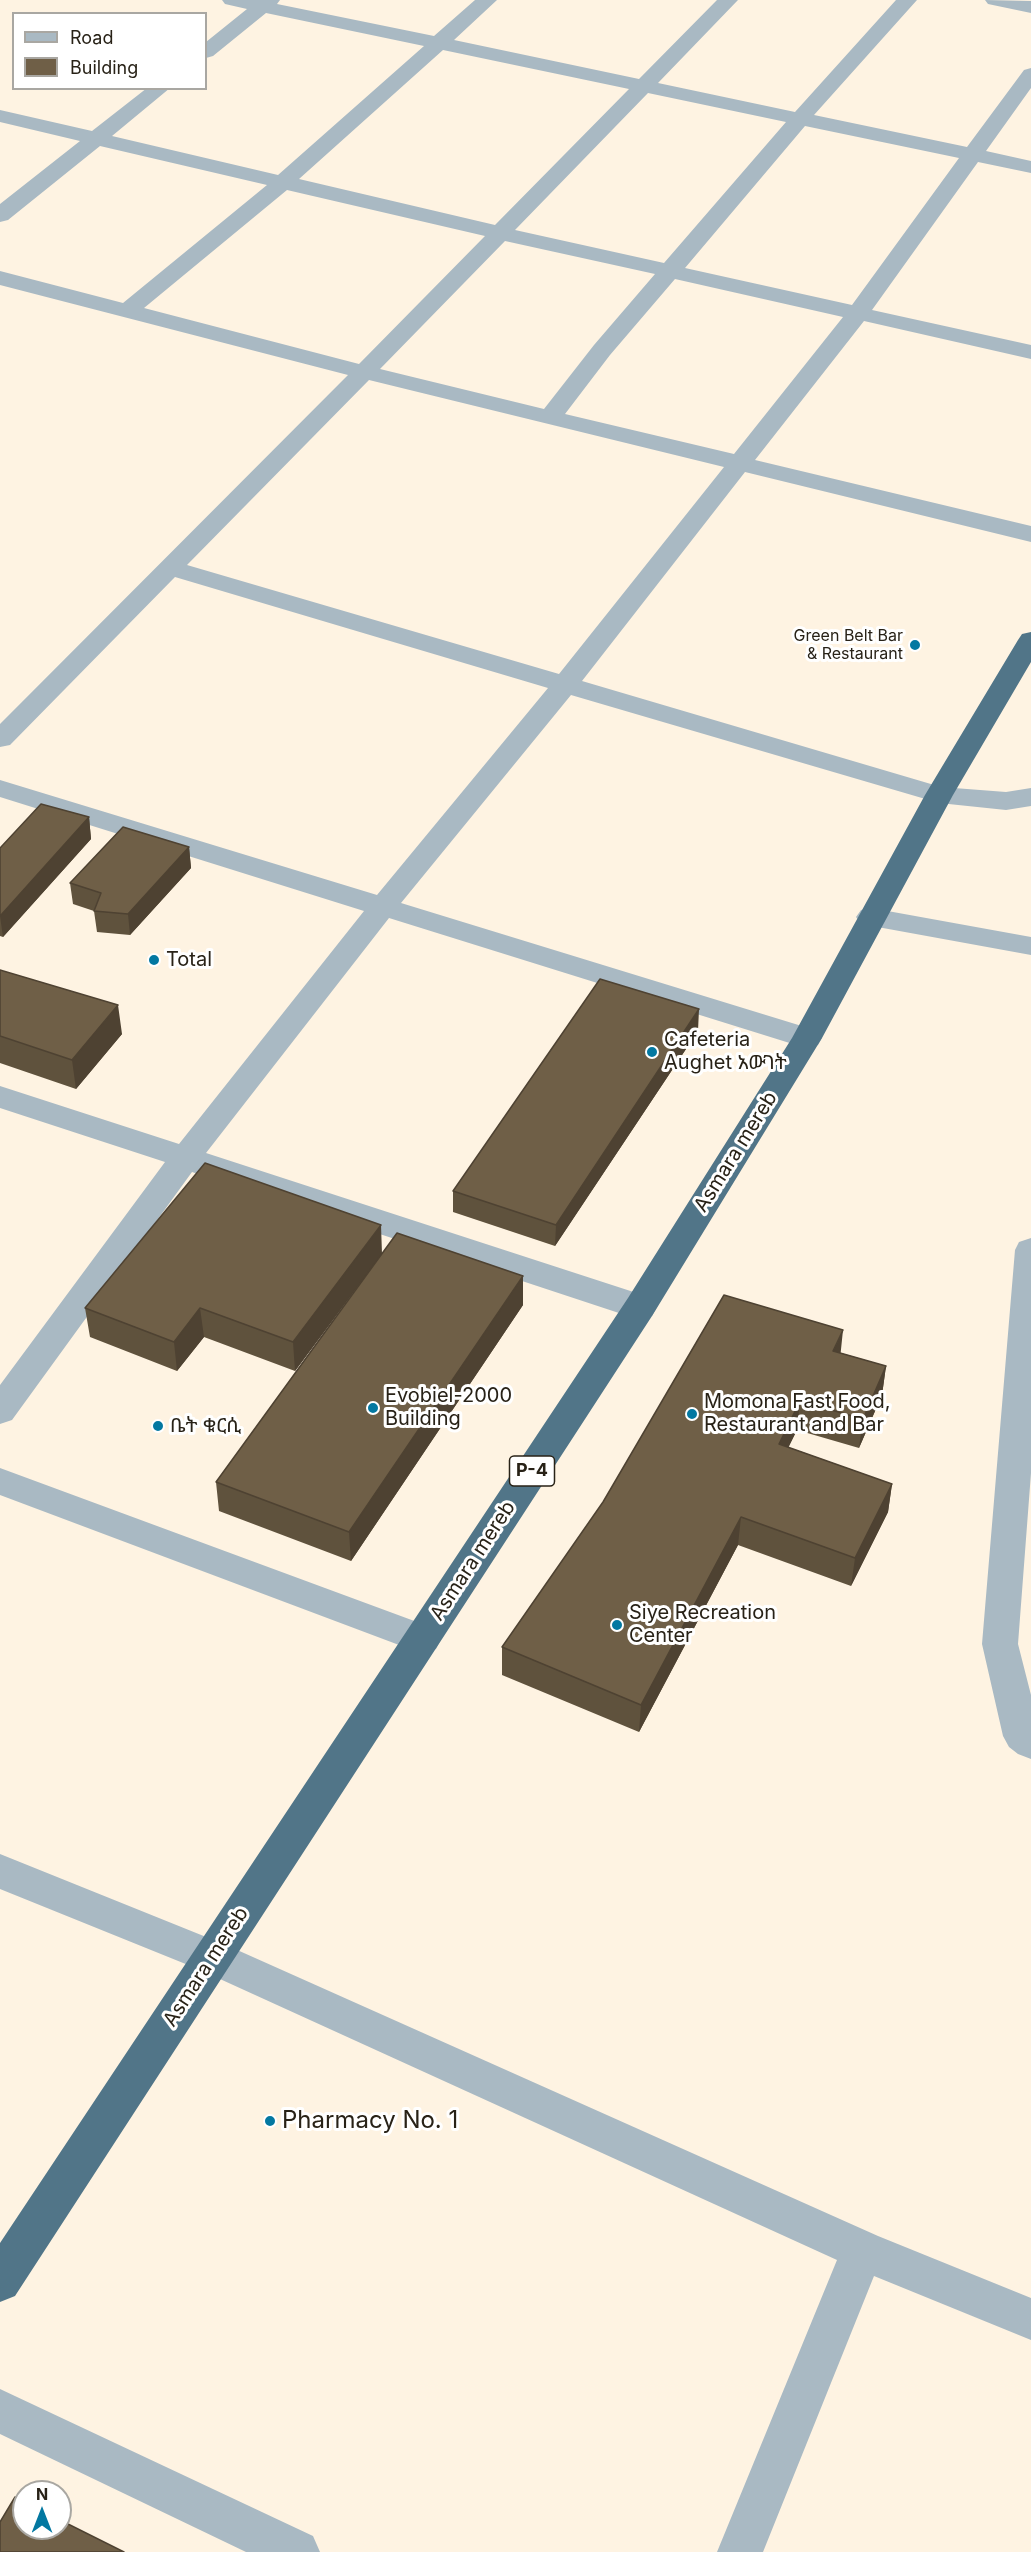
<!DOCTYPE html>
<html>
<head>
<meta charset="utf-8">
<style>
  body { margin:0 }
  #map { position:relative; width:1031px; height:2552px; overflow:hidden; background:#fef3e2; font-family:Inter,sans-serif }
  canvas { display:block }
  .legend { position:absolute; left:12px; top:12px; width:195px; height:78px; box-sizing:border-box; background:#fff; border:2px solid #a9a7a2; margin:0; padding:8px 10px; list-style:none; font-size:18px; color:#282217 }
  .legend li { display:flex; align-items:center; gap:12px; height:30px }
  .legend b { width:30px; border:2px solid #a9a7a2 }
  .north { position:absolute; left:12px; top:2480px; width:60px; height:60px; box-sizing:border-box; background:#fff; border:2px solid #a9a7a2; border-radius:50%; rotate:0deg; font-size:16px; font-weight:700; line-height:24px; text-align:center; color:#282217 }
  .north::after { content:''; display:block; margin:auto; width:21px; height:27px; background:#0378a1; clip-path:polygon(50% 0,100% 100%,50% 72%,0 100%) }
</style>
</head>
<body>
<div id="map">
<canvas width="1031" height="2552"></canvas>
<ul class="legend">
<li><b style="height:8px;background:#a9b9c3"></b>Road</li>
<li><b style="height:16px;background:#6f5f47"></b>Building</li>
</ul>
<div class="north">N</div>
</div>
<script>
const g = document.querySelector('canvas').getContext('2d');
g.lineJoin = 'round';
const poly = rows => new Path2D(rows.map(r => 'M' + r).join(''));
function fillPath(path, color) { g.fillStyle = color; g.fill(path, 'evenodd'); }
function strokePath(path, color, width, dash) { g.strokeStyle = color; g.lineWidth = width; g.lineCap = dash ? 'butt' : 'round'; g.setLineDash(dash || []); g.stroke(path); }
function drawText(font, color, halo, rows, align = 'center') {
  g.font = font + ' Inter,"Noto Sans Ethiopic",sans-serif'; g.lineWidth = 6; g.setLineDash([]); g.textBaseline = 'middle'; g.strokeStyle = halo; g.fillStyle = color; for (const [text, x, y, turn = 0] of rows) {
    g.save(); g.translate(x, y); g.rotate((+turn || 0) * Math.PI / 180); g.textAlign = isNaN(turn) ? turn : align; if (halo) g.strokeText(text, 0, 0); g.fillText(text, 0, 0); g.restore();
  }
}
fillPath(poly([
  [222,0,280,0,277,4,434,36,475,0,497,0,454,40,639,79,717,0,738,0,658,83,795,112,896,0,917,0,814,115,967,147,1024,70,1031,68,1031,88,986,151,1031,161,1031,173,978,162,872,310,1031,345,1031,359,864,321,755,460,1031,526,1031,542,745,472,582,681,941,787,1006,792,1031,788,1031,806,1006,810,939,803,571,695,401,903,818,1031,822,1038,818,1045,807,1048,796,1045,389,918,206,1153,652,1298,657,1307,652,1316,640,1319,628,1316,192,1172,12,1420,0,1424,0,1385,165,1162,0,1108,0,1086,179,1144,364,911,0,797,0,780,377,895,548,688,175,577,10,745,0,747,0,724,348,375,0,285,0,271,123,303,267,185,100,146,8,220,0,222,0,204,80,141,0,122,0,110,92,131,147,88,170,88,112,136,278,175,424,46,266,13,213,56,206,58,206,42,247,9,225,4,222,0],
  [443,50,629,89,495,225,299,179,443,50],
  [648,93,786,122,664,263,515,230,648,93],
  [805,126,959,158,852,305,685,268,805,126],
  [287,190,485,236,359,364,144,308,287,190],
  [505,241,655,274,594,345,544,409,380,369,505,241],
  [675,279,843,317,734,454,565,414,610,355,675,279],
  [369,380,724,467,559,674,187,565,369,380],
  [985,0,1031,1,1031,13,988,4,985,0],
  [871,908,1031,937,1031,955,861,924,856,917,861,910,871,908],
  [1031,1238,1031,1473,1018,1644,1031,1695,1031,1759,1018,1754,1009,1747,1003,1736,982,1644,1015,1250,1019,1242,1031,1238],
  [0,1468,436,1629,441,1639,436,1649,423,1654,0,1495,0,1468],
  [0,1854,226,1945,878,2236,1031,2298,1031,2340,874,2276,763,2552,717,2552,837,2260,198,1969,0,1889,0,1854],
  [0,2389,313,2536,320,2552,246,2552,0,2434,0,2389]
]), '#a9b9c3');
fillPath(poly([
  [1031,632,1031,662,953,795,822,1038,652,1316,15,2296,0,2302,0,2243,628,1298,792,1038,925,795,1018,640,1022,634,1031,632]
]), '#517588');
fillPath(poly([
  [89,817,91,839,3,937,0,936,0,848],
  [189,847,191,868,130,935,97,932,94,911,73,904,70,883],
  [0,970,122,1034,76,1089,0,1063],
  [698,1031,555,1246,453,1212,453,1191],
  [382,1253,523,1276,523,1305,351,1561,219,1511,216,1482,375,1263,295,1371,204,1337,177,1371,90,1337,85,1308],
  [841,1353,886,1366,882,1395,859,1448,797,1430,788,1447,892,1484,888,1512,851,1586,738,1545,639,1732,502,1675,502,1647]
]), '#5f523d');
fillPath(poly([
  [89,817,91,839,3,937,0,916],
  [189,847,191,868,130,935,128,914],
  [118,1005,122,1034,76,1089,72,1060],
  [699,1009,698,1031,555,1246,556,1225],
  [381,1225,382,1254,295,1371,293,1342],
  [523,1276,523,1305,351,1561,349,1532],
  [200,1308,204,1337,177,1371,174,1342],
  [843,1330,840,1359,833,1351],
  [886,1366,882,1395,859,1448,863,1419],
  [800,1401,797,1430,776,1473,779,1444],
  [892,1484,888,1512,851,1586,855,1558],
  [741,1517,738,1545,639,1732,641,1705]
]), '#4e4232');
const building = poly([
  [41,804,89,817,0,916,0,848,41,804],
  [123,827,189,847,128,914,94,911,101,893,70,883,123,827],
  [0,970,118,1005,72,1060,0,1036,0,970],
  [600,979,699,1009,556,1225,453,1191,600,979],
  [205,1163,381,1225,293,1342,200,1308,174,1342,85,1308,205,1163],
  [397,1233,523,1276,349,1532,216,1482,397,1233],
  [724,1295,843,1330,833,1351,886,1366,863,1419,800,1401,779,1444,892,1484,855,1558,741,1517,641,1705,502,1647,603,1502,724,1295],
  [15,2497,24,2502,24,2528,60,2528,60,2520,124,2552,0,2552,0,2522,15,2497]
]);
fillPath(building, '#6f5f47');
strokePath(building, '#4e4232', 1.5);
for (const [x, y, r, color] of [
  [915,645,6,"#0378a1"],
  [154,960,6,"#0378a1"],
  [652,1052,6,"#0378a1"],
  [373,1408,6,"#0378a1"],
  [692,1414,6,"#0378a1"],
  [158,1426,6,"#0378a1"],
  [617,1625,6,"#0378a1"],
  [270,2121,6,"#0378a1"]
]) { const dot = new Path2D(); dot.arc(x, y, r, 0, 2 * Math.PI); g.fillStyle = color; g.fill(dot); strokePath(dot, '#fff', 2); }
drawText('16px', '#282217', '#fff', [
  ["Green Belt Bar",903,636],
  ["& Restaurant",903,654]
], 'right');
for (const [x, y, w] of [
  [532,1471,45]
]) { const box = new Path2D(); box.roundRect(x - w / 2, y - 15, w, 30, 4.5); g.fillStyle = '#fff'; g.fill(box); strokePath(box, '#282217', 1.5); }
drawText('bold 18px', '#282217', null, [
  ["P-4",532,1471]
]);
drawText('20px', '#282217', '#fff', [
  ["Total",166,960],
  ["Cafeteria",664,1040],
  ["Aughet አውገት",664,1063],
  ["Evobiel-2000",385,1396],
  ["Building",385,1419],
  ["Momona Fast Food,",704,1402],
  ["Restaurant and Bar",704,1425],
  ["ቤት ቁርሲ",170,1426],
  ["Siye Recreation",629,1613],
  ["Center",629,1636]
], 'left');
drawText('20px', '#282217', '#fff', [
  ["Asmara mereb",736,1152,-58],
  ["Asmara mereb",473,1561,-57],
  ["Asmara mereb",206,1967,-57]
]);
drawText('24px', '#282217', '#fff', [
  ["Pharmacy No. 1",282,2121]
], 'left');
</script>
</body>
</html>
